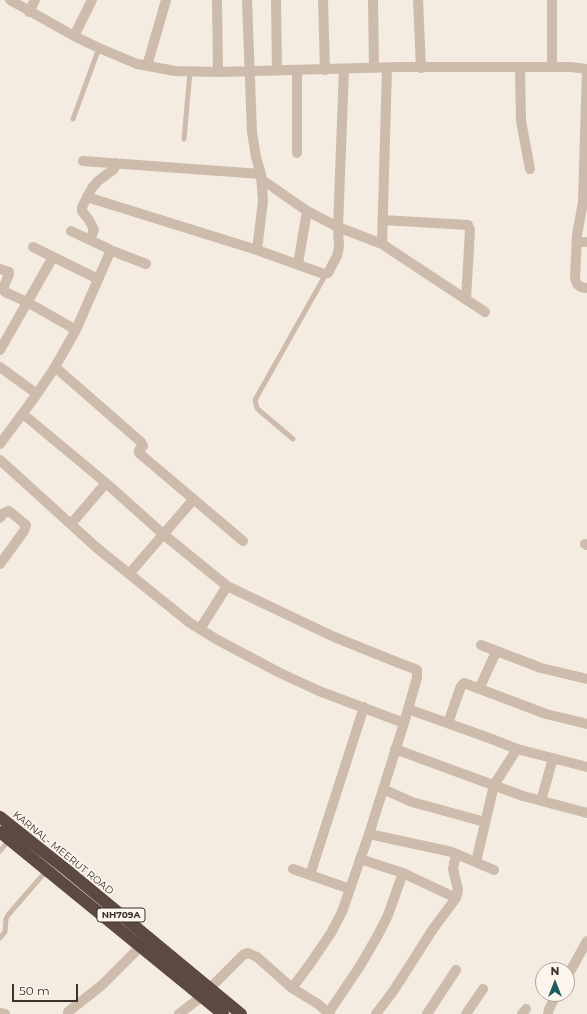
<!DOCTYPE html>
<html>
<head>
<meta charset="utf-8">
<style>
  body { margin:0 }
  #map { position:relative; width:587px; height:1014px; overflow:hidden; background:#f4ebe1; font-family:Montserrat,sans-serif }
  canvas { display:block }
  .north { position:absolute; left:535px; top:962px; width:40px; height:40px; box-sizing:border-box; background:#fbf5ee; border:1px solid #aea6a0; border-radius:50%; rotate:0deg; font-size:11px; font-weight:700; line-height:16px; text-align:center; color:#3b302b }
  .north::after { content:''; display:block; margin:auto; width:14px; height:18px; background:#1f5a5e; clip-path:polygon(50% 0,100% 100%,50% 72%,0 100%) }
  .scale { position:absolute; left:12px; top:984px; width:66px; height:18px; box-sizing:border-box; border:2px solid #3b302b; border-top:0; padding-left:5px; font-size:12px; line-height:14px; white-space:nowrap; color:#3b302b; -webkit-text-stroke:3px #fbf5ee; paint-order:stroke }
</style>
</head>
<body>
<div id="map">
<canvas width="587" height="1014"></canvas>
<div class="north">N</div>
<div class="scale">50 m</div>
</div>
<script>
const g = document.querySelector('canvas').getContext('2d');
g.lineJoin = 'round';
const poly = rows => new Path2D(rows.map(r => 'M' + r).join(''));
function strokePath(path, color, width, dash) { g.strokeStyle = color; g.lineWidth = width; g.lineCap = dash ? 'butt' : 'round'; g.setLineDash(dash || []); g.stroke(path); }
function drawText(font, color, halo, rows, align = 'center') {
  g.font = font + ' Montserrat,sans-serif'; g.lineWidth = 3.5; g.setLineDash([]); g.textBaseline = 'middle'; g.strokeStyle = halo; g.fillStyle = color; for (const [text, x, y, turn = 0] of rows) {
    g.save(); g.translate(x, y); g.rotate((+turn || 0) * Math.PI / 180); g.textAlign = isNaN(turn) ? turn : align; if (halo) g.strokeText(text, 0, 0); g.fillText(text, 0, 0); g.restore();
  }
}
strokePath(poly([
  [73,119,99,48],
  [184,139,190,72],
  [293,439,261,412,257,408,255,400,326,274],
  [0,851,9,840],
  [0,938,5,932,6,919,8,915,47,870]
]), '#cdbbac', 5);
strokePath(poly([
  [10,0,74,36,99,48,137,64,175,71,218,72,398,67,570,67,587,69],
  [217,0,218,72],
  [247,0,252,132,256,157,261,174,263,201,257,250],
  [276,0,277,71],
  [323,0,325,70],
  [373,0,374,68],
  [418,0,421,68],
  [29,12,35,0],
  [74,36,92,0],
  [147,66,166,0],
  [552,67,552,0],
  [520,68,521,121,530,169],
  [587,69,583,202,577,235,575,279,577,284,581,287,587,288],
  [297,153,297,71],
  [83,161,261,174],
  [261,179,307,211,338,227,382,244,485,312],
  [87,197,257,250,324,274,328,273,337,256,339,247,338,227,344,69],
  [383,220,468,225,470,230,466,299],
  [90,240,94,230,89,220,82,211,82,207,92,188,98,181,114,169,116,163],
  [577,242,587,242],
  [382,244,387,68],
  [33,247,98,279],
  [110,250,146,264],
  [298,264,307,211],
  [0,269,9,272,9,274,3,289,5,292,27,302,76,330],
  [0,350,53,257],
  [0,367,37,394,0,444],
  [55,367,141,442,143,446,139,450,139,453,243,541],
  [37,394,55,367,76,330,110,252,109,249,71,231],
  [23,414,106,483,163,534,227,586,332,636,399,663,415,669,417,670,417,678,404,723],
  [0,460,97,548,190,623,216,639,278,672,319,691,404,723,369,834,342,912,331,933,310,964,292,988,257,957,248,953,243,955,210,988],
  [0,518,4,513,9,511,26,525,24,531,0,564],
  [71,524,106,483],
  [585,544,587,545],
  [129,574,193,500],
  [200,629,227,586],
  [481,645,541,668,587,679],
  [479,689,496,652],
  [408,709,489,738,517,749,587,767],
  [448,723,461,686,464,683,546,714,587,724],
  [395,749,523,796,587,813],
  [383,789,412,802,485,822],
  [541,801,553,758],
  [369,834,452,852,494,870],
  [360,859,403,873,456,898],
  [476,862,494,785,517,749],
  [293,869,350,889],
  [310,875,364,707],
  [567,977,587,941],
  [292,988,318,1004,330,1014],
  [68,1012,102,985,140,947],
  [329,1012,360,966,378,935,388,915,403,873],
  [0,1013,5,1014],
  [179,1014,201,997],
  [376,1014,394,990,433,929,456,898,458,890,453,869,456,854],
  [427,1014,456,970],
  [466,1014,483,989],
  [522,1014,526,1009],
  [548,1014,549,1009,557,994]
]), '#cdbbac', 10);
strokePath(poly([
  [0,817,68,871,241,1014],
  [0,832,223,1014]
]), '#5c4a42', 12);
for (const [x, y, w] of [
  [121,915,48]
]) { const box = new Path2D(); box.roundRect(x - w / 2, y - 7, w, 14, 3); g.fillStyle = '#fbf5ee'; g.fill(box); strokePath(box, '#3b302b', 1); }
drawText('bold 9px', '#3b302b', null, [
  ["NH709A",121,915]
]);
drawText('10px', '#3b302b', '#fbf5ee', [
  ["KARNAL- MEERUT ROAD",63,853,39]
]);
</script>
</body>
</html>
